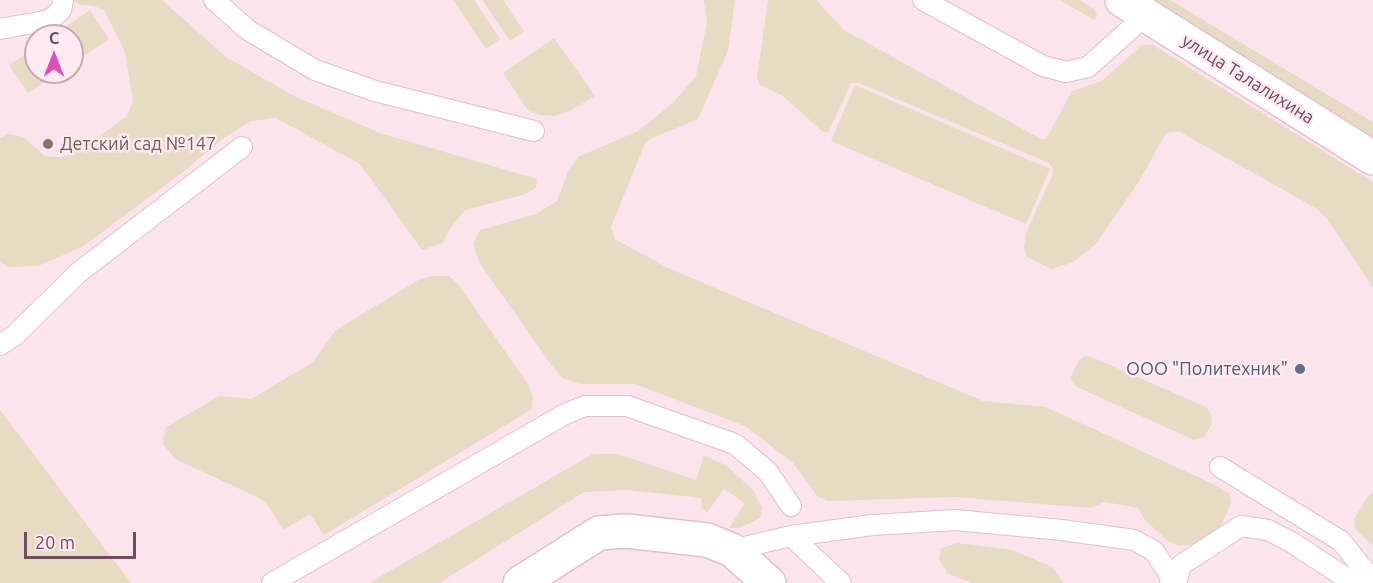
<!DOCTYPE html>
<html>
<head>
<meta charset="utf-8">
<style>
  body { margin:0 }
  #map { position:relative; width:1373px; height:583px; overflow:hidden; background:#fbe4ec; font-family:Ubuntu,sans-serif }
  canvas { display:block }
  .north { position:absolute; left:24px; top:24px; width:60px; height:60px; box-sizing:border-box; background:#feeaf1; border:2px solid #c6aab8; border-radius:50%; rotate:0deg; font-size:16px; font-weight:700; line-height:24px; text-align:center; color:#724b62 }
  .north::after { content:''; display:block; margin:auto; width:21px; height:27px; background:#df4fb8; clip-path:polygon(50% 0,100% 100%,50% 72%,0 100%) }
  .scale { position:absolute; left:24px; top:532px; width:112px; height:27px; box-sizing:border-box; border:3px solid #724b62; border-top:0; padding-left:8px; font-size:18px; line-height:21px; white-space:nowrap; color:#724b62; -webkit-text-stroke:4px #feeaf1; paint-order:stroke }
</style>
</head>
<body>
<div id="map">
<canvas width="1373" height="583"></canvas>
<div class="north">С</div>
<div class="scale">20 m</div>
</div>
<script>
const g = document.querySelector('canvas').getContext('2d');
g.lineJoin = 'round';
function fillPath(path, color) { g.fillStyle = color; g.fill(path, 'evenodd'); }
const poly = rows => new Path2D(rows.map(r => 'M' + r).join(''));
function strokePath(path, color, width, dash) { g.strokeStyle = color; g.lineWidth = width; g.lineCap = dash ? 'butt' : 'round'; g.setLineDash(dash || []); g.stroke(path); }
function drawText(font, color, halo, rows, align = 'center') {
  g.font = font + ' Ubuntu,sans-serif'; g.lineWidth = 5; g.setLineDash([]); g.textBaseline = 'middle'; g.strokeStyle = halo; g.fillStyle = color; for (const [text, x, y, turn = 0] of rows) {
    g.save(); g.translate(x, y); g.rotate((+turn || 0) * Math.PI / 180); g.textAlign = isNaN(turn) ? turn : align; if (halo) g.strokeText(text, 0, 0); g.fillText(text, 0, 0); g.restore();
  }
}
fillPath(poly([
  [72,0,162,0,226,57,294,96,380,133,537,179,536,188,523,195,465,210,449,230,443,243,422,250,360,164,276,118,251,121,225,137,183,172,82,247,38,266,7,267,0,261,0,138,9,134,23,137,45,156,62,157,78,151,126,117,133,101,125,52,104,10,94,6,81,5],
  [453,0,474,0,500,39,486,49],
  [482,0,503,0,524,31,510,41],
  [704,0,735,0,728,51,698,119,650,139,644,146,611,227,615,239,668,268,983,401,1046,407,1213,484,1229,493,1231,503,1220,528,1191,545,1180,546,1168,541,1145,520,1138,508,1105,502,1090,508,955,497,828,501,818,497,793,463,745,426,635,384,580,384,562,378,552,366,479,262,473,244,480,230,536,214,557,201,569,169,578,157,638,131,673,103,696,76,707,22],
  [768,0,816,0,844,30,1041,139,1046,139,1072,91,1102,81,1142,45,1153,45,1373,182,1373,288,1326,217,1314,207,1178,131,1166,133,1138,183,1096,244,1071,263,1051,269,1027,257,1024,247,1026,233,1052,176,1053,169,1049,163,859,83,851,83,828,133,822,131,783,96,760,85,757,78],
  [1060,0,1080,0,1094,9,1097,15,1094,20],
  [1156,0,1170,0,1373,122,1373,141],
  [90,10,109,39,72,64,72,36,52,36],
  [554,38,595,96,570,111,555,116,539,115,527,109,503,73],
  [36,47,36,72,59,72,28,93,9,65],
  [855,85,1050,169,1026,224,831,141],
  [433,276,449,276,458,284,528,384,533,396,532,409,324,535,310,514,283,530,267,504,257,497,175,459,163,444,165,428,219,396,251,399,312,363,336,330,420,279],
  [1085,356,1094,358,1206,407,1211,414,1212,424,1204,437,1194,440,1077,387,1072,382,1071,376,1080,359],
  [0,410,131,583,0,583],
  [593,454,617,454,696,480,704,455,727,466,753,490,762,507,760,518,739,528,729,528,745,503,724,489,707,513,701,507,702,498,627,490,584,492,439,583,369,583],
  [1370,493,1373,495,1373,546,1355,529,1354,519],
  [957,543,1013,550,1052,567,1064,583,972,583,947,573,939,559,941,548]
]), '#e8dbc3');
const lane = poly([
  [214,0,248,30,315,70,375,91,534,131],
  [923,0,1043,66,1066,72,1088,67,1146,15],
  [0,29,50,20,61,10,63,0],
  [0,345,14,336,78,273,242,147],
  [1220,467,1341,541,1373,581],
  [791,536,873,525,955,520,1062,530,1134,540,1154,551,1169,574,1171,583],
  [732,550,791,536,841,583],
  [272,583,565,414,585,406,627,406,735,444,768,472,791,506],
  [1176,583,1181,565,1241,526,1268,530,1291,542,1354,583]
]);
const street = poly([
  [520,583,599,533,626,531,707,540,732,550,769,583]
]);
const secondary = poly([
  [1122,0,1373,158]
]);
strokePath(lane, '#dfc0cf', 22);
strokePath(street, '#dfc0cf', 36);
strokePath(secondary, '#e5c0d2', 36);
strokePath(lane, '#fff', 20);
strokePath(street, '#fff', 33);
strokePath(secondary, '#fff', 33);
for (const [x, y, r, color] of [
  [48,144,6,"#8d6e63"],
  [1300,369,6,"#5c6f8a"]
]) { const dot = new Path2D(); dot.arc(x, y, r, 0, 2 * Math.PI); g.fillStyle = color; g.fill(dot); strokePath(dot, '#feeaf1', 2); }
drawText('18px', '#724b62', '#feeaf1', [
  ["улица Талалихина",1248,79,32]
]);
drawText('18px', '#785e54', '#feeaf1', [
  ["Детский сад №147",60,144]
], 'left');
drawText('18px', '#4e5e75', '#feeaf1', [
  ["ООО \"Политехник\"",1288,369]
], 'right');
</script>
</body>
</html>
